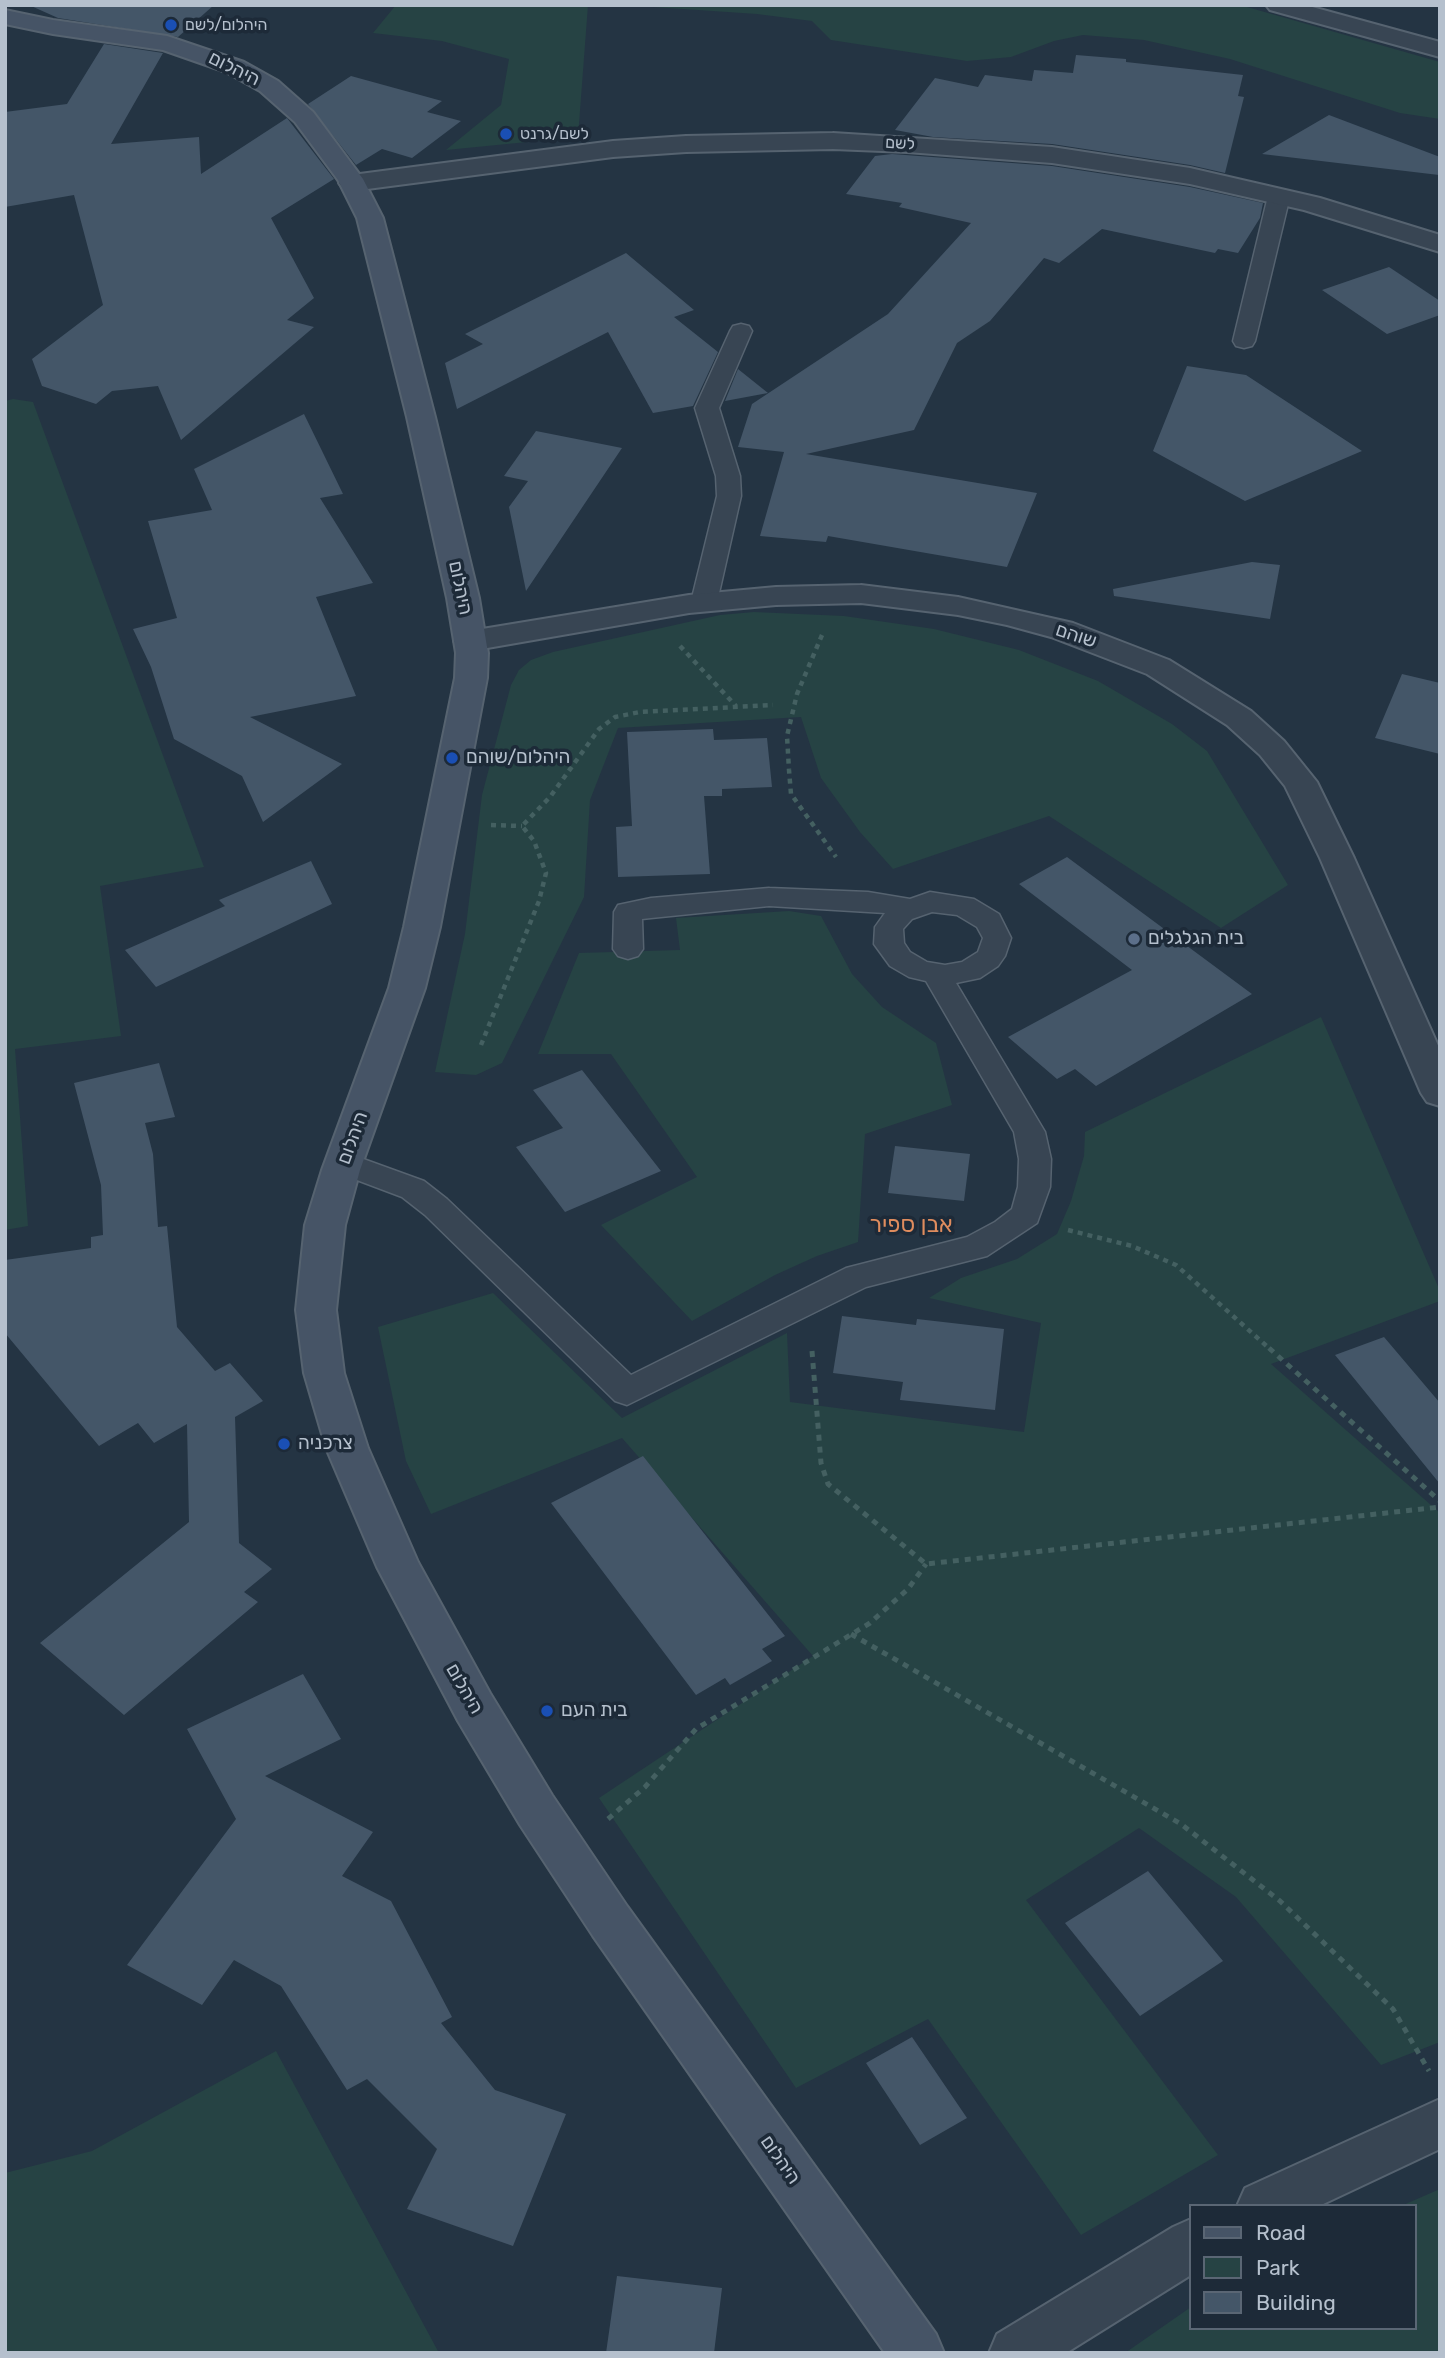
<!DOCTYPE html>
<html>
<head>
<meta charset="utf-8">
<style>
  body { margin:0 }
  #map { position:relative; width:1445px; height:2358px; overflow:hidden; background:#243443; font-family:Rubik,sans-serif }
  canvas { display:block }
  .frame { position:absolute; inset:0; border:7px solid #b5c0cd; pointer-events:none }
  .legend { position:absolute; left:1189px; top:2204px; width:228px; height:126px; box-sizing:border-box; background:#1d2a38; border:2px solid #5a6674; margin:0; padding:9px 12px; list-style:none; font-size:21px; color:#b5c0cd }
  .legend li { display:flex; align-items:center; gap:14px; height:35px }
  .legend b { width:35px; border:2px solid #5a6674 }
</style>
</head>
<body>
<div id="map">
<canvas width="1445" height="2358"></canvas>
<div class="frame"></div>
<ul class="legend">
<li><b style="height:9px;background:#465466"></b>Road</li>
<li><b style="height:19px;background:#264344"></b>Park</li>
<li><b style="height:19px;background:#445668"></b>Building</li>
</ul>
</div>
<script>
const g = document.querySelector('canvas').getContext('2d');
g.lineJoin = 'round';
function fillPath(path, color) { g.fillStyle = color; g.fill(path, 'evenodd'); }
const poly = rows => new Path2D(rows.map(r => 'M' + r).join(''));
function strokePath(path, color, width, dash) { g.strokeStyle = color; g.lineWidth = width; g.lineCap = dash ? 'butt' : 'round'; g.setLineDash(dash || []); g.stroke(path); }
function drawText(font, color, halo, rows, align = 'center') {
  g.font = font + ' Rubik,Heebo,sans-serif'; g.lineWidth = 7; g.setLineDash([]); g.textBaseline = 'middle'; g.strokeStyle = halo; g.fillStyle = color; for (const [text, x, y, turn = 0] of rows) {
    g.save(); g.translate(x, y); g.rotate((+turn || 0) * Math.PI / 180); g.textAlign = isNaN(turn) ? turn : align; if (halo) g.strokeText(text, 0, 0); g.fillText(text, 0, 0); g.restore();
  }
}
fillPath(poly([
  [396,5,588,5,578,137,446,150,501,105,509,59,442,41,373,33],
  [624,5,1240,5,1440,62,1440,119,1400,113,1230,59,1144,40,1083,35,1054,41,1011,57,967,61,831,40,812,21,757,14],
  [13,399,33,402,204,867,100,886,121,1036,15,1049,28,1226,5,1230,5,401],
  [754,612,844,616,934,629,1019,650,1098,681,1172,724,1207,751,1288,885,1221,928,1049,816,893,869,860,832,821,778,801,717,618,728,590,800,584,897,502,1063,476,1075,435,1072,465,934,482,795,511,685,519,670,531,660,553,652,720,615],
  [789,911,821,916,852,974,882,1007,936,1043,952,1105,865,1134,858,1242,817,1256,775,1275,692,1321,601,1225,697,1177,611,1054,538,1054,579,953,680,950,676,918],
  [1321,1017,1440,1291,1440,1301,1271,1364,1440,1513,1440,2042,1381,2065,1236,1897,1139,1828,1026,1900,1218,2155,1081,2235,928,2019,796,2088,599,1798,813,1656,622,1438,431,1514,406,1461,378,1327,493,1293,622,1418,787,1333,790,1402,1024,1432,1041,1323,929,1298,961,1278,1017,1259,1057,1234,1071,1201,1084,1156,1085,1132],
  [276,2051,439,2353,5,2353,5,2173,92,2151],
  [1440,2189,1440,2353,1125,2353,1191,2307,1191,2328,1415,2328,1415,2206,1401,2206]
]), '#264344');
fillPath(poly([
  [29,5,214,5,178,37,58,18],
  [104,44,163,53,111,144,199,137,201,174,287,118,334,179,271,218,314,298,287,320,314,327,181,440,158,386,112,391,96,404,42,386,32,359,103,305,74,195,5,207,5,112,67,104],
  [1076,55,1126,59,1126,62,1243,75,1238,96,1244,97,1225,173,1190,165,1052,144,933,137,895,130,935,78,978,87,985,75,1032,81,1034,70,1073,73],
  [351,76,442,101,427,112,461,121,412,158,382,149,356,165,308,104],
  [1329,115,1440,157,1439,175,1262,154],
  [892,154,1052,166,1190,187,1263,203,1260,218,1238,253,1218,249,1215,253,1102,229,1059,263,1044,258,990,321,957,343,914,430,806,454,1037,493,1007,567,828,536,826,542,760,536,784,452,738,447,752,404,888,314,971,223,899,207,902,203,846,194,875,156],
  [626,253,694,310,674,317,718,352,693,406,653,413,608,332,457,409,445,363,483,344,465,334],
  [1389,267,1440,301,1440,315,1387,334,1322,290],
  [1187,366,1246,375,1362,451,1245,501,1153,451],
  [738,369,768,393,725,401],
  [304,414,343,494,320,498,373,583,316,597,356,696,250,717,342,764,263,822,242,776,174,739,151,667,133,629,177,618,148,521,212,510,194,469],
  [536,431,622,448,526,591,509,507,528,481,504,476],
  [1252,562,1280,565,1270,619,1114,596,1113,589],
  [1402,674,1440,683,1440,754,1375,738],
  [713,729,714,740,767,738,772,787,722,789,722,796,704,796,710,874,618,877,616,827,632,826,627,732],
  [1067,857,1252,994,1096,1086,1075,1069,1057,1079,1008,1037,1132,970,1019,884],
  [311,861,332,904,156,987,125,950,225,906,219,900],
  [159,1063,175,1117,145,1123,153,1154,158,1227,167,1226,177,1327,215,1371,230,1363,263,1401,235,1417,239,1543,272,1569,244,1592,258,1602,124,1715,40,1643,189,1522,187,1424,154,1443,138,1423,99,1446,5,1333,5,1260,91,1248,91,1237,103,1235,101,1185,74,1083],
  [582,1070,661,1171,565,1212,516,1147,563,1128,533,1090],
  [895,1146,970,1154,964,1201,888,1193],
  [842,1316,916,1325,917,1319,1004,1329,995,1410,900,1400,903,1382,833,1373],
  [1384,1337,1440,1403,1440,1484,1335,1355],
  [643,1456,785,1636,762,1649,772,1661,730,1685,725,1678,696,1695,551,1503],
  [303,1674,341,1739,265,1776,373,1832,342,1876,391,1901,452,2017,441,2023,495,2090,566,2114,513,2246,407,2209,437,2149,367,2079,347,2090,281,1986,234,1960,202,2005,127,1965,236,1819,187,1729],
  [1148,1871,1223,1961,1140,2016,1065,1923],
  [912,2037,967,2118,920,2145,866,2063],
  [617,2276,722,2288,714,2353,606,2353]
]), '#445668');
const lane = poly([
  [1279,190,1287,191,1290,196,1255,341,1252,346,1244,348,1236,346,1233,341,1268,196,1271,191,1279,190],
  [741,324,749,326,752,331,719,408,740,476,741,496,717,602,713,607,704,610,695,607,691,602,717,496,716,476,695,408,730,331,733,326,741,324],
  [769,888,868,892,910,899,930,892,974,899,999,914,1011,938,1005,956,998,966,980,978,956,983,1045,1132,1051,1159,1050,1187,1037,1223,987,1256,866,1287,627,1405,615,1401,425,1215,402,1197,333,1171,328,1163,333,1155,344,1152,424,1181,447,1199,631,1375,846,1268,967,1237,995,1222,1012,1209,1018,1187,1019,1159,1014,1132,926,981,909,977,890,966,874,944,875,927,885,913,769,906,651,918,642,919,643,949,638,956,628,959,618,956,613,949,614,912,618,905,651,898,769,888],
  [932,912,957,915,977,927,983,938,978,952,962,962,945,965,927,962,910,952,904,943,903,929,912,919,932,912]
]);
const street = poly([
  [1266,5,1305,5,1440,42,1440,57,1270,10,1266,5],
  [833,133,1052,147,1190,168,1320,198,1440,235,1440,252,1304,210,1190,184,1052,163,907,152,833,149,686,152,613,157,352,191,343,188,339,183,343,178,352,175,613,141,686,136,833,133],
  [861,585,958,597,1073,623,1169,660,1251,711,1284,741,1317,782,1354,858,1440,1050,1440,1106,1427,1102,1421,1093,1320,858,1285,786,1260,755,1227,725,1147,674,1051,637,1007,625,958,615,861,603,776,605,689,613,470,651,459,648,454,641,459,634,470,631,689,595,776,587,861,585],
  [1440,2099,1440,2149,1319,2206,1237,2206,1245,2188,1440,2099],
  [1191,2219,1191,2275,1066,2353,989,2353,997,2334,1173,2227,1191,2219]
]);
const secondary = poly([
  [5,10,53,20,167,36,244,62,278,81,313,112,363,179,383,218,435,417,479,598,488,653,487,678,440,927,425,988,360,1170,345,1225,336,1310,344,1373,368,1448,418,1562,490,1693,552,1795,627,1906,936,2334,944,2353,885,2353,593,1936,520,1825,458,1721,377,1567,326,1448,304,1373,296,1310,305,1225,322,1170,389,988,404,927,455,678,456,653,447,598,407,417,357,218,338,180,295,122,260,91,226,72,163,50,53,34,5,24,5,10]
]);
strokePath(lane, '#566370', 3);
strokePath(street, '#566370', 4);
strokePath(secondary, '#566370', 4);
strokePath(poly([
  [822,635,797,694,787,736,789,770,791,794,836,857],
  [680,646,736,706],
  [491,825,522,826],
  [481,1045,539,901,546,873,534,841,522,826,550,797,599,729,615,717,640,712,773,705],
  [1068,1230,1132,1246,1176,1265,1271,1350]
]), '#446061', 4.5, [5, 5]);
strokePath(poly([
  [1269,1348,1440,1501],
  [812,1351,821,1463,828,1484,926,1564,1440,1507],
  [851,1634,1181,1824,1280,1901,1393,2009,1429,2071],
  [608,1819,645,1787,696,1729,870,1623,908,1589,926,1564]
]), '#446061', 5, [6, 6]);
fillPath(lane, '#384553');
fillPath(street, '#384553');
fillPath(secondary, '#465466');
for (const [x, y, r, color] of [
  [171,25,7,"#1a4fb4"],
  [506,134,7,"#1a4fb4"],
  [452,758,7,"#1a4fb4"],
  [1134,939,7,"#5c6f8a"],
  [284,1444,7,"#1a4fb4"],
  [547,1711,7,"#1a4fb4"]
]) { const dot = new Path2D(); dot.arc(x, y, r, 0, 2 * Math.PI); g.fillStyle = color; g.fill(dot); strokePath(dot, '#1d2a38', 2.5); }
drawText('16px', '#b5c0cd', '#1d2a38', [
  ["היהלום/לשם",185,25],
  ["לשם/גרנט",520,134]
], 'left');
drawText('16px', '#b5c0cd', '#1d2a38', [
  ["לשם",900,144,3]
]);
drawText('19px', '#b5c0cd', '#1d2a38', [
  ["היהלום",234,69,26],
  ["היהלום",460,588,78],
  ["שוהם",1076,636,18],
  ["היהלום",353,1138,-70],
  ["היהלום",464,1689,60],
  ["היהלום",780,2160,55]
]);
drawText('19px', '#b5c0cd', '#1d2a38', [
  ["היהלום/שוהם",466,758],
  ["בית הגלגלים",1148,939],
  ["צרכניה",298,1444],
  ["בית העם",561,1711]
], 'left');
drawText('23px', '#df8c5e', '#1d2a38', [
  ["אבן ספיר",911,1225]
]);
</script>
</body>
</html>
